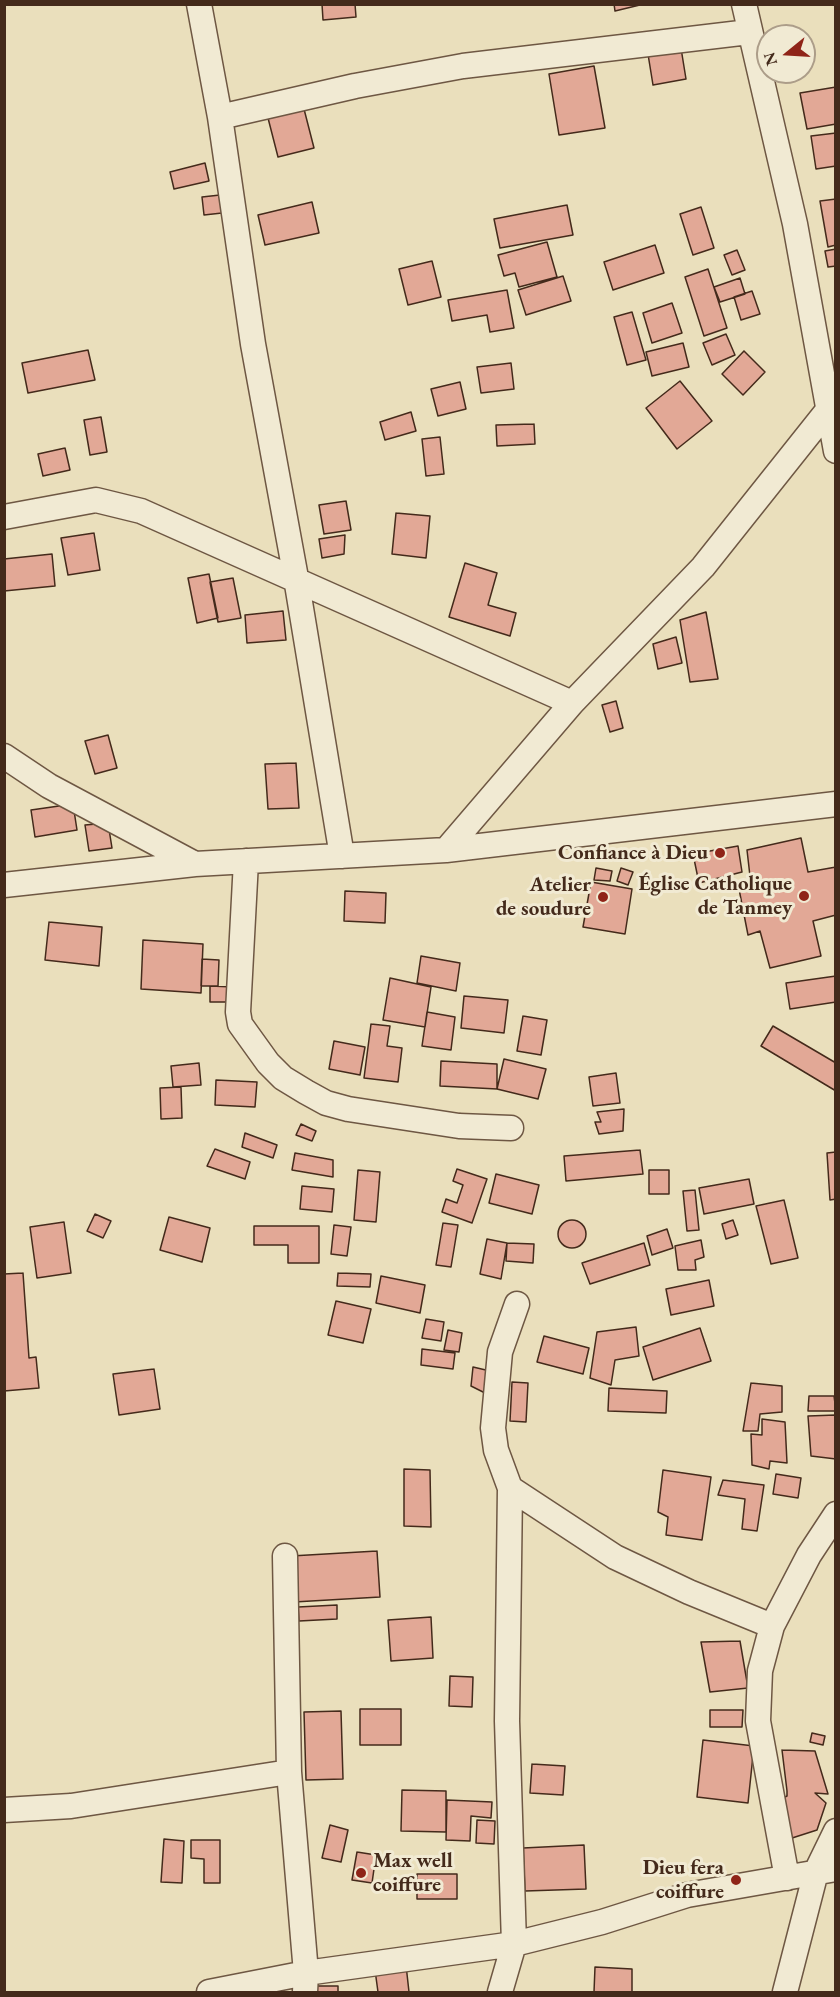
<!DOCTYPE html>
<html>
<head>
<meta charset="utf-8">
<style>
  body { margin:0 }
  #map { position:relative; width:840px; height:1997px; overflow:hidden; background:#eadfbc; font-family:"EB Garamond",serif }
  canvas { display:block }
  .frame { position:absolute; inset:0; border:6px solid #442a1b; pointer-events:none }
  .north { position:absolute; left:756px; top:24px; width:60px; height:60px; box-sizing:border-box; background:#f1ead3; border:2px solid #ac9d89; border-radius:50%; rotate:252deg; font-size:16px; font-weight:700; line-height:24px; text-align:center; color:#442a1b }
  .north::after { content:''; display:block; margin:auto; width:21px; height:27px; background:#8f2418; clip-path:polygon(50% 0,100% 100%,50% 72%,0 100%) }
</style>
</head>
<body>
<div id="map">
<canvas width="840" height="1997"></canvas>
<div class="frame"></div>
<div class="north">N</div>
</div>
<script>
const g = document.querySelector('canvas').getContext('2d');
g.lineJoin = 'round';
function fillPath(path, color) { g.fillStyle = color; g.fill(path, 'evenodd'); }
const poly = rows => new Path2D(rows.map(r => 'M' + r).join(''));
function strokePath(path, color, width, dash) { g.strokeStyle = color; g.lineWidth = width; g.lineCap = dash ? 'butt' : 'round'; g.setLineDash(dash || []); g.stroke(path); }
function drawText(font, color, halo, rows, align = 'center') {
  g.font = font + ' "EB Garamond",serif'; g.lineWidth = 6; g.setLineDash([]); g.textBaseline = 'middle'; g.strokeStyle = halo; g.fillStyle = color; for (const [text, x, y, turn = 0] of rows) {
    g.save(); g.translate(x, y); g.rotate((+turn || 0) * Math.PI / 180); g.textAlign = isNaN(turn) ? turn : align; if (halo) g.strokeText(text, 0, 0); g.fillText(text, 0, 0); g.restore();
  }
}
const building = poly([
  [322,4,355,4,356,17,323,20,322,4],
  [614,4,644,4,615,11,614,4],
  [680,42,686,79,653,85,647,48,680,42],
  [594,66,605,128,559,135,549,74,594,66],
  [836,87,836,124,807,129,800,93,836,87],
  [304,109,314,148,278,157,268,118,304,109],
  [836,133,836,166,816,169,811,136,836,133],
  [205,163,209,181,174,189,170,172,205,163],
  [220,195,222,213,204,215,202,197,220,195],
  [836,199,836,245,828,247,820,201,836,199],
  [312,202,319,233,265,245,258,215,312,202],
  [567,205,573,235,500,248,494,219,567,205],
  [701,207,714,248,693,255,680,214,701,207],
  [547,242,557,277,519,287,515,273,504,276,498,255,547,242],
  [655,245,664,273,613,290,604,262,655,245],
  [836,249,836,266,828,267,825,251,836,249],
  [737,250,745,270,732,275,724,255,737,250],
  [432,261,441,297,408,305,399,269,432,261],
  [708,269,727,328,704,336,685,277,708,269],
  [563,276,571,301,526,315,518,290,563,276],
  [740,278,745,294,720,302,714,287,740,278],
  [507,290,514,328,490,332,487,315,452,321,448,300,507,290],
  [752,291,760,314,741,320,734,297,752,291],
  [672,303,682,333,652,343,643,313,672,303],
  [632,312,646,360,627,365,614,317,632,312],
  [726,334,735,355,712,365,703,343,726,334],
  [683,343,689,367,652,376,646,352,683,343],
  [88,350,95,380,28,393,22,363,88,350],
  [744,351,765,372,743,395,722,374,744,351],
  [511,363,514,389,481,393,477,367,511,363],
  [680,381,712,421,677,449,646,408,680,381],
  [460,382,466,409,438,416,431,389,460,382],
  [411,412,416,431,385,440,380,422,411,412],
  [101,417,107,452,90,455,84,420,101,417],
  [534,424,535,444,497,446,496,425,534,424],
  [440,437,444,474,426,476,422,439,440,437],
  [65,448,70,470,43,476,38,454,65,448],
  [346,501,351,530,324,534,319,505,346,501],
  [396,513,430,516,426,558,392,554,396,513],
  [94,533,100,570,68,575,61,538,94,533],
  [345,535,344,554,322,558,319,539,345,535],
  [52,554,55,586,4,591,4,559,52,554],
  [465,563,497,573,488,605,516,613,510,636,449,617,465,563],
  [209,574,218,618,197,623,188,578,209,574],
  [233,578,241,618,218,622,210,582,233,578],
  [283,611,286,640,247,643,245,615,283,611],
  [706,612,718,679,690,682,680,620,706,612],
  [676,637,682,663,658,669,653,644,676,637],
  [616,701,623,728,610,732,602,705,616,701],
  [108,735,117,768,95,774,85,741,108,735],
  [296,763,299,808,268,809,265,764,296,763],
  [73,804,77,830,35,837,31,810,73,804],
  [108,823,112,848,89,851,85,825,108,823],
  [801,838,808,872,836,867,836,915,813,921,821,956,770,968,760,931,748,935,739,889,751,885,747,850,801,838],
  [738,846,742,872,699,883,693,854,738,846],
  [596,868,612,871,610,881,594,880,596,868],
  [621,868,633,872,628,885,617,881,621,868],
  [591,882,632,889,625,934,583,927,591,882],
  [345,891,386,893,385,923,344,921,345,891],
  [49,922,102,927,99,966,45,960,49,922],
  [143,940,203,944,201,993,141,989,143,940],
  [421,956,460,963,456,991,417,983,421,956],
  [202,959,219,960,218,986,201,986,202,959],
  [836,976,836,1002,790,1009,786,983,836,976],
  [390,978,431,987,425,1027,383,1020,390,978],
  [210,986,234,987,234,1002,210,1002,210,986],
  [464,996,508,1000,504,1033,461,1028,464,996],
  [427,1012,455,1017,451,1050,422,1046,427,1012],
  [523,1016,547,1020,541,1055,517,1051,523,1016],
  [371,1024,390,1026,387,1046,402,1048,398,1082,364,1078,371,1024],
  [773,1026,836,1063,836,1091,761,1046,773,1026],
  [334,1041,365,1047,360,1075,329,1069,334,1041],
  [504,1059,546,1069,538,1099,497,1089,504,1059],
  [441,1061,497,1064,497,1089,440,1086,441,1061],
  [199,1063,201,1085,173,1087,171,1066,199,1063],
  [616,1073,620,1103,593,1106,589,1077,616,1073],
  [216,1080,257,1082,255,1107,215,1105,216,1080],
  [181,1087,182,1118,161,1119,160,1088,181,1087],
  [624,1109,623,1131,599,1134,595,1122,601,1122,597,1112,624,1109],
  [301,1124,316,1131,312,1141,296,1135,301,1124],
  [245,1133,277,1145,273,1158,242,1147,245,1133],
  [215,1149,250,1162,245,1179,207,1166,215,1149],
  [640,1150,643,1174,566,1181,564,1156,640,1150],
  [836,1152,836,1199,830,1200,827,1153,836,1152],
  [295,1153,333,1160,333,1177,292,1170,295,1153],
  [457,1169,487,1179,472,1223,442,1212,446,1199,457,1203,463,1185,453,1181,457,1169],
  [358,1170,380,1172,376,1222,354,1220,358,1170],
  [649,1170,669,1170,669,1194,649,1194,649,1170],
  [496,1174,539,1185,532,1214,489,1203,496,1174],
  [749,1179,754,1204,704,1214,699,1188,749,1179],
  [302,1186,334,1189,332,1212,300,1209,302,1186],
  [695,1190,699,1230,687,1231,683,1191,695,1190],
  [784,1200,798,1258,771,1264,756,1206,784,1200],
  [95,1214,111,1221,103,1238,87,1231,95,1214],
  [169,1217,210,1228,202,1262,160,1250,169,1217],
  '558 1234a14 14 0 1 1 28 0a14 14 0 1 1-28 0Z',
  [733,1220,738,1235,726,1239,722,1224,733,1220],
  [64,1222,71,1273,37,1278,30,1227,64,1222],
  [443,1223,458,1225,451,1267,436,1265,443,1223],
  [334,1225,351,1227,347,1256,331,1254,334,1225],
  [254,1226,319,1226,319,1263,288,1263,288,1245,254,1245,254,1226],
  [667,1229,673,1248,652,1255,647,1236,667,1229],
  [487,1239,507,1243,501,1279,480,1274,487,1239],
  [701,1240,704,1257,695,1260,696,1270,678,1270,675,1246,701,1240],
  [507,1243,534,1244,533,1263,506,1261,507,1243],
  [644,1243,650,1265,590,1284,582,1263,644,1243],
  [23,1273,29,1358,36,1357,39,1388,4,1391,4,1274,23,1273],
  [338,1273,371,1274,370,1287,337,1286,338,1273],
  [381,1276,425,1285,420,1313,376,1303,381,1276],
  [709,1280,714,1306,671,1315,666,1289,709,1280],
  [336,1301,371,1309,363,1343,328,1335,336,1301],
  [426,1319,444,1322,441,1341,422,1338,426,1319],
  [636,1327,639,1356,615,1360,611,1385,590,1378,597,1332,636,1327],
  [700,1328,711,1361,653,1380,643,1347,700,1328],
  [448,1330,462,1333,459,1352,444,1350,448,1330],
  [544,1336,589,1348,583,1374,537,1362,544,1336],
  [422,1349,455,1353,453,1369,421,1365,422,1349],
  [473,1367,490,1371,485,1393,471,1386,473,1367],
  [154,1369,160,1409,119,1415,113,1374,154,1369],
  [512,1382,528,1383,526,1422,510,1421,512,1382],
  [751,1383,782,1386,782,1412,760,1414,758,1431,743,1431,751,1383],
  [609,1388,667,1391,666,1413,608,1411,609,1388],
  [809,1396,834,1396,836,1411,808,1411,809,1396],
  [836,1415,836,1459,811,1456,808,1416,836,1415],
  [762,1419,785,1422,787,1463,770,1461,769,1469,752,1465,751,1434,762,1435,762,1419],
  [404,1469,430,1470,431,1527,404,1526,404,1469],
  [663,1470,711,1477,702,1540,666,1535,668,1517,658,1512,663,1470],
  [776,1474,801,1478,798,1498,773,1494,776,1474],
  [723,1480,764,1485,757,1531,742,1529,745,1499,718,1495,723,1480],
  [377,1551,380,1597,294,1602,291,1556,377,1551],
  [337,1605,337,1619,299,1621,298,1607,337,1605],
  [431,1617,433,1658,391,1661,388,1620,431,1617],
  [740,1641,748,1688,710,1692,701,1642,740,1641],
  [450,1676,473,1677,472,1707,449,1706,450,1676],
  [360,1709,401,1709,401,1745,360,1745,360,1709],
  [710,1710,743,1710,742,1727,710,1727,710,1710],
  [341,1711,343,1779,306,1780,304,1712,341,1711],
  [812,1733,825,1736,823,1745,810,1742,812,1733],
  [703,1740,754,1746,748,1803,697,1797,703,1740],
  [782,1750,815,1751,828,1794,815,1793,826,1803,817,1830,789,1839,781,1799,787,1796,787,1791,782,1750],
  [532,1764,565,1766,563,1795,530,1793,532,1764],
  [402,1790,446,1791,446,1832,401,1831,402,1790],
  [447,1800,492,1802,491,1818,471,1816,470,1841,446,1840,447,1800],
  [477,1820,495,1821,494,1844,476,1843,477,1820],
  [330,1825,348,1830,341,1862,322,1858,330,1825],
  [164,1839,184,1841,182,1883,161,1882,164,1839],
  [191,1840,220,1840,220,1883,204,1883,204,1859,191,1858,191,1840],
  [584,1845,586,1889,525,1891,523,1848,584,1845],
  [357,1852,376,1855,372,1883,352,1880,357,1852],
  [417,1874,457,1874,457,1899,417,1899,417,1874],
  [406,1965,409,1992,378,1992,375,1970,406,1965],
  [595,1967,632,1969,632,1992,594,1992,595,1967],
  [315,1986,338,1986,338,1992,315,1992,315,1986]
]);
fillPath(building, '#e2a896');
strokePath(building, '#442a1b', 1.5);
const street = poly([
  [199,4,220,117,253,344,296,578,342,856],
  [744,4,795,224,836,451],
  [220,117,355,86,463,66,749,32],
  [4,517,96,500,141,511,572,703],
  [4,756,49,786,195,864],
  [446,850,572,703,703,567,828,410],
  [246,861,238,1012,240,1024,268,1063,283,1078,306,1092,326,1103,348,1109,459,1126,511,1128],
  [4,885,195,864,446,850,836,804],
  [510,1488,615,1557,689,1592,772,1626],
  [285,1556,289,1772,306,1973,305,1992],
  [4,1810,71,1806,289,1772],
  [787,1878,758,1721,760,1671,772,1626,809,1555,836,1514],
  [209,1992,306,1973,514,1944,602,1922,687,1895,836,1869],
  [500,1992,514,1944,507,1721,510,1488,496,1450,493,1428,500,1352,517,1304],
  [785,1992,816,1872,836,1831]
]);
strokePath(street, '#6e5743', 27);
strokePath(street, '#f1ead3', 24);
for (const [x, y, r, color] of [
  [720,853,6,"#8f2418"],
  [804,896,6,"#8f2418"],
  [603,897,6,"#8f2418"],
  [361,1873,6,"#8f2418"],
  [736,1880,6,"#8f2418"]
]) { const dot = new Path2D(); dot.arc(x, y, r, 0, 2 * Math.PI); g.fillStyle = color; g.fill(dot); strokePath(dot, '#f1ead3', 2); }
drawText('bold 21px', '#442a1b', '#f1ead3', [
  ["Confiance à Dieu",708,853],
  ["Église Catholique",792,884],
  ["de Tanmey",792,908],
  ["Atelier",591,885],
  ["de soudure",591,909],
  ["Max well",373,1861,"left"],
  ["coiffure",373,1885,"left"],
  ["Dieu fera",724,1868],
  ["coiffure",724,1892]
], 'right');
</script>
</body>
</html>
